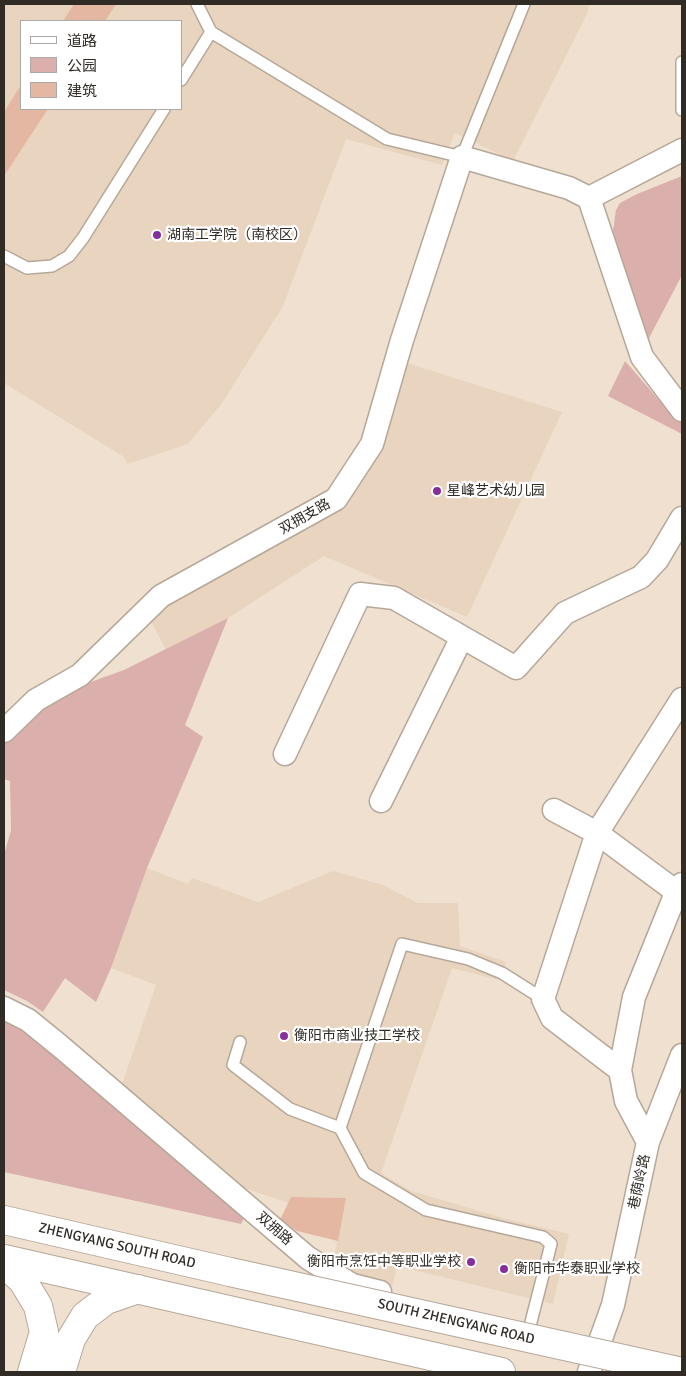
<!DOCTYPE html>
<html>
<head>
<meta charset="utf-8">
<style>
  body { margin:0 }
  #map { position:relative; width:686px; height:1376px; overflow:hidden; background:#efe0d0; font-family:Signika,"Noto Sans SC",sans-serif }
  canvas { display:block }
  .frame { position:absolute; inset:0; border:5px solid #302b25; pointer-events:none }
  .legend { position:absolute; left:20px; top:20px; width:162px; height:90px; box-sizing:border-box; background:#fff; border:1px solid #acaaa8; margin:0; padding:6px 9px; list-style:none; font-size:15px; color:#302b25 }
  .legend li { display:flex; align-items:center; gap:10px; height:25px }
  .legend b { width:25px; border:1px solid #acaaa8 }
</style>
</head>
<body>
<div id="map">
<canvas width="686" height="1376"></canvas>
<div class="frame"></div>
<ul class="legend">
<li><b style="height:6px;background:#fff"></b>道路</li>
<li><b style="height:14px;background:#dbafab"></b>公园</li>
<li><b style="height:14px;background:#e3b7a2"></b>建筑</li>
</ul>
</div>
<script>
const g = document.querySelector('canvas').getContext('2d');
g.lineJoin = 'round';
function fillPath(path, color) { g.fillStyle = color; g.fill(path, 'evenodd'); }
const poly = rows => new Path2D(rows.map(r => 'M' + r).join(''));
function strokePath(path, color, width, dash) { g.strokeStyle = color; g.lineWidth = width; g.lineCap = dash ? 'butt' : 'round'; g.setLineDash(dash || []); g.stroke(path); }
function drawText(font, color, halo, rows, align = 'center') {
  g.font = font + ' Signika,"Noto Sans SC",sans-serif'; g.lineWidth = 4.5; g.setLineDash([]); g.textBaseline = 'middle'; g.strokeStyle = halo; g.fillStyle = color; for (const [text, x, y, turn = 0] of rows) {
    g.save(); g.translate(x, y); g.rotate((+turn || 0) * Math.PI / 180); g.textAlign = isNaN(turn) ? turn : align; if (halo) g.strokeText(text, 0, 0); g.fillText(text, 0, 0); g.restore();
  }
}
fillPath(poly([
  [4,4,589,4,587,14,513,161,455,133,442,165,346,139,283,306,222,403,188,444,127,464,124,457,4,383],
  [21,21,181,21,181,109,21,109],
  [404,362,562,412,467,617,324,556,228,618,166,650,148,616,338,507],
  [147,868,188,884,192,878,258,902,333,871,383,885,418,903,458,903,460,946,506,962,499,980,452,968,381,1173,411,1191,503,1218,569,1234,553,1304,397,1266,392,1287,353,1278,332,1269,345,1198,291,1197,289,1203,235,1185,121,1087,156,985,111,968]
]), '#e9d4bf');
fillPath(poly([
  [682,176,682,275,648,340,613,231,616,210,620,203,637,194],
  [625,361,672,415,682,422,682,434,608,396],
  [228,618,185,725,203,737,147,868,111,968,96,1002,65,978,43,1012,27,1001,4,990,4,855,11,830,10,781,4,779,4,745,8,735,42,704,74,688,124,670],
  [4,1018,41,1042,244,1218,241,1224,4,1172]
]), '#dbafab');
fillPath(poly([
  [74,4,116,4,105,21,63,21],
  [21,85,21,109,48,109,4,176,4,112],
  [291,1197,346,1198,338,1241,297,1231,280,1220]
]), '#e3b7a2');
const service = poly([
  [197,4,211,32,387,139,462,157,524,4],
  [682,62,682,110],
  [181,80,211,32],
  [4,256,27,268,52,266,69,256,83,238,164,109],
  [240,1042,233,1065,290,1109,340,1128,402,944,468,959,502,973,543,999],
  [340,1128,364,1173,426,1210,543,1237,551,1244,530,1326]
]);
const minor = poly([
  [589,198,682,150],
  [4,731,36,700,80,675,161,596,336,499,372,444,402,340,462,157,569,188,589,198,642,357,682,410],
  [285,754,360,594,394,598,516,668,565,613,641,577,657,560,682,518],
  [381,801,462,637],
  [554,810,597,833,682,896],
  [4,1008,28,1020,60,1046,308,1258,352,1285,380,1292],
  [620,1070,552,1018,543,999,597,833,682,699],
  [648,1142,682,1055],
  [589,1372,613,1305,648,1142,626,1101,620,1070,634,997,676,893,682,884]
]);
const tertiary = poly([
  [4,1263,23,1281,38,1306,44,1332,32,1372],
  [61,1372,71,1339,85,1316,106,1300,138,1289]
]);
const primary = poly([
  [4,1220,230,1272],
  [4,1259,501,1372]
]);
strokePath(service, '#b6a899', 14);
strokePath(minor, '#b6a899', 25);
strokePath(tertiary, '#b6a899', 30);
strokePath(primary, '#b6a899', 30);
strokePath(service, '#fff', 11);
strokePath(minor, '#fff', 22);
strokePath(tertiary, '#fff', 28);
strokePath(primary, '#fff', 28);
const primaryBridge = poly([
  [230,1272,682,1372]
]);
strokePath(primaryBridge, '#b6a899', 30, []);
strokePath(primaryBridge, '#fff', 28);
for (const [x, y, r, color] of [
  [157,235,5,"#862e9b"],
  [437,491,5,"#862e9b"],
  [284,1036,5,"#862e9b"],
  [471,1262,5,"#862e9b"],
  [504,1269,5,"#862e9b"]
]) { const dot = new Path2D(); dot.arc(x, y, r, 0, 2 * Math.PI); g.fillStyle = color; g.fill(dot); strokePath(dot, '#fff', 2); }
drawText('14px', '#302b25', '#fff', [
  ["湖南工学院（南校区）",167,235],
  ["星峰艺术幼儿园",447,491],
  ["衡阳市商业技工学校",294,1036],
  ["衡阳市烹饪中等职业学校",461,1262,"right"],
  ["衡阳市华泰职业学校",514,1269]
], 'left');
drawText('14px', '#302b25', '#fff', [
  ["双拥支路",305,517,-30],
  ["巷荫岭路",640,1182,-78],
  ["双拥路",274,1229,41],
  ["ZHENGYANG SOUTH ROAD",117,1246,13],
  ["SOUTH ZHENGYANG ROAD",456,1322,13]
]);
</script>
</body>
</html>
